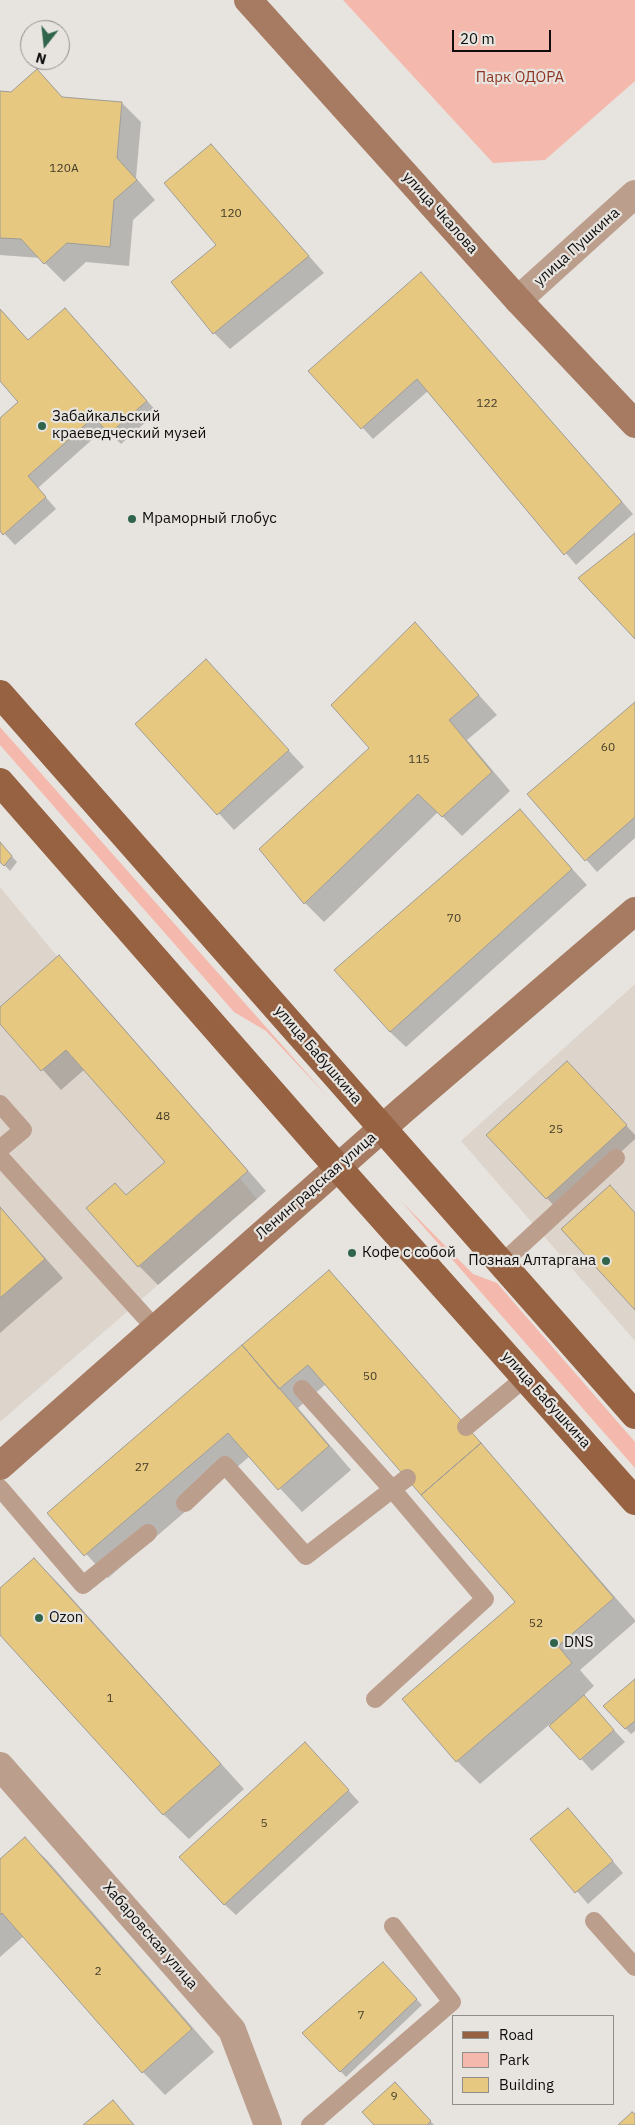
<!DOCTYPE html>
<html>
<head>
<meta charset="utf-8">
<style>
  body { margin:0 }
  #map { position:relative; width:635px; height:2125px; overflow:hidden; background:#e7e4e0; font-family:"IBM Plex Sans",sans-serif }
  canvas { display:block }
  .legend { position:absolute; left:452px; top:2015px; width:162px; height:90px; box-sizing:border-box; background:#e7e4e0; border:1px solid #908e8b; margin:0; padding:6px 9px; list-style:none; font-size:15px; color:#0e0d0c }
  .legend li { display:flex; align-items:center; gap:10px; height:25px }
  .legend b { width:25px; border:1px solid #908e8b }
  .north { position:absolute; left:20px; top:20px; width:50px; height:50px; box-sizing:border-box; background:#e7e4e0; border:1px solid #908e8b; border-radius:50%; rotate:196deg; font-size:14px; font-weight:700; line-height:20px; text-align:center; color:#0e0d0c }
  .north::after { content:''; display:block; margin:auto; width:18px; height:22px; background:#30654b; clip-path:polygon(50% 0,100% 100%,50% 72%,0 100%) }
  .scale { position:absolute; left:452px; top:30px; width:99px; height:22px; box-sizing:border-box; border:2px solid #0e0d0c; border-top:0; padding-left:6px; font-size:15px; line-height:18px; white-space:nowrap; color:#0e0d0c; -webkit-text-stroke:4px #e7e4e0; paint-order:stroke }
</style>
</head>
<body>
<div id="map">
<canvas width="635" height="2125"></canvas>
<ul class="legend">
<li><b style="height:6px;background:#966242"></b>Road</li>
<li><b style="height:14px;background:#f4b9ac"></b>Park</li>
<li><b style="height:14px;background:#e6c881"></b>Building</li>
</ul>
<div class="north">N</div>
<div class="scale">20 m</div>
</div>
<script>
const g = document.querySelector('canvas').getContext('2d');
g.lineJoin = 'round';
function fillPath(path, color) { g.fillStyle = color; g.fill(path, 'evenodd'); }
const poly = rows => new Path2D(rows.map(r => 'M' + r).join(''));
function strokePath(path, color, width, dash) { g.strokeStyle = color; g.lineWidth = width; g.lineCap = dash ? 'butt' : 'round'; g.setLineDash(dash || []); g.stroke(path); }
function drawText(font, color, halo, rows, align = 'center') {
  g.font = font + ' "IBM Plex Sans",sans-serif'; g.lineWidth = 4.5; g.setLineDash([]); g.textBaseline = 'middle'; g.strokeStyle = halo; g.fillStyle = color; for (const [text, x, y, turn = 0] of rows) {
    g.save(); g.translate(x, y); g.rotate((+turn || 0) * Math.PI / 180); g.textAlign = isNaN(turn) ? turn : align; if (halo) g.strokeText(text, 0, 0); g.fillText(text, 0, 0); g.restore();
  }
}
fillPath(poly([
  [0,887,257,1199,0,1422],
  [635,984,635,1341,461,1141]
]), '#ddd5cc');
fillPath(poly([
  [343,0,635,0,635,81,545,160,493,163],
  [0,727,328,1097,266,1031,234,1012,0,745],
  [400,1200,473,1274,497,1283,635,1442,635,1468]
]), '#f4b9ac');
fillPath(poly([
  [37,71,63,98,122,103,141,122,136,178,155,200,133,220,129,266,86,262,64,282,40,258,0,255,0,93,11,94],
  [211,145,324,273,230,349,214,333,173,283,218,245],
  [421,273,633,514,576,565,428,391,373,439,310,371],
  [0,309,29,341,76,320,157,412,121,444,105,428,38,488,56,509,15,545,0,529,0,420,20,402,0,379],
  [415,624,497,715,467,740,510,791,462,836,438,812,324,922,305,903,371,748],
  [206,661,304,767,234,830,137,724],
  [635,704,635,838,597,872,529,794],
  [519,811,587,885,406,1047,390,1032],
  [0,843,17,862,10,871,0,860],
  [59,957,78,976,266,1191,158,1285,139,1266,166,1162,85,1069,61,1090,0,1022,0,1009],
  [578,1073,635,1135,635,1139,558,1210,488,1135],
  [0,1207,63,1278,0,1333],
  [329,1272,348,1291,635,1620,635,1622,580,1670,594,1686,583,1696,625,1742,592,1771,550,1724,480,1784,457,1761,404,1700,517,1602,326,1384,298,1408,351,1470,302,1512,250,1456,108,1578,49,1513],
  [34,1559,59,1584,244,1789,189,1839,164,1815,0,1633,0,1590],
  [635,1680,635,1731,631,1734,625,1728],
  [316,1755,359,1802,236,1915,224,1904],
  [579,1821,623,1873,588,1904,532,1839],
  [25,1839,48,1861,214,2052,165,2095,143,2072,24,1936,0,1957,0,1859],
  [383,1964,422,2005,346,2077,304,2033],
  [395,2084,434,2125,376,2125]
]), '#0003');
const building = poly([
  [37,69,62,97,122,102,117,158,137,180,114,200,110,247,67,243,44,264,21,239,0,238,0,91,11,92,37,69],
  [211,144,309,256,213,334,171,282,216,245,164,183,211,144],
  [421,272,622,502,564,555,417,379,361,429,308,371,421,272],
  [65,308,147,401,109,434,94,417,28,476,46,497,3,535,0,531,0,418,18,402,0,381,0,309,28,340,65,308],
  [635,533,635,639,578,578,635,533],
  [415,622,479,695,449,720,492,772,442,817,418,794,304,904,259,849,369,748,331,705,415,622],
  [206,659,289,750,217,815,135,724,206,659],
  [635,702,635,817,585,861,527,794,635,702],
  [520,809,572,869,390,1032,334,970,520,809],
  [0,842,12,856,4,866,0,862,0,842],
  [59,955,248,1171,138,1267,86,1208,115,1183,126,1195,165,1162,66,1050,41,1071,0,1024,0,1007,59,955],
  [567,1061,627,1125,546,1199,486,1135,567,1061],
  [610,1185,635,1213,635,1310,561,1229,610,1185],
  [0,1207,45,1259,0,1298,0,1207],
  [329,1270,481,1443,421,1495,308,1365,279,1389,242,1345,329,1270],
  [242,1345,329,1446,278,1490,228,1433,84,1556,47,1513,242,1345],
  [481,1443,614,1598,558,1646,572,1663,456,1762,402,1699,515,1602,421,1495,481,1443],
  [34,1558,221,1764,163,1815,0,1635,0,1588,34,1558],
  [635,1679,635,1721,625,1729,603,1706,635,1679],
  [584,1695,614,1730,580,1760,549,1726,584,1695],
  [305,1742,349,1790,224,1905,179,1857,305,1742],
  [568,1808,613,1861,575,1893,530,1839,568,1808],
  [25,1837,192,2029,142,2073,2,1913,0,1915,0,1859,25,1837],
  [383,1962,417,1999,340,2072,302,2033,383,1962],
  [395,2082,431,2121,427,2125,374,2125,362,2112,395,2082],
  [113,2100,134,2125,83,2125,113,2100],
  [632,2112,635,2114,635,2125,618,2125,632,2112]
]);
fillPath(building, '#e6c881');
strokePath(building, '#9e9c99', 1);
strokePath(poly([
  [0,1104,23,1130,0,1149],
  [0,1157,155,1328],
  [501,1264,616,1158],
  [302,1389,392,1489,485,1599,375,1699],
  [466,1427,526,1377],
  [0,1488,83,1585,148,1533],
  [185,1503,225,1465,306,1556,407,1478],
  [594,1921,635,1967],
  [310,2125,452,2002,393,1926]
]), '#bc9e8d', 18);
strokePath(poly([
  [518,300,635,194],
  [0,1766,232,2030,268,2125]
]), '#bc9e8d', 28);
strokePath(poly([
  [248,0,518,300,635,424],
  [0,1466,403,1110,635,911]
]), '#a67b62', 28);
strokePath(poly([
  [0,694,635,1415],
  [0,782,318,1145,635,1501]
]), '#966242', 28);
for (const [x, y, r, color] of [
  [42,426,5,"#30654b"],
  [132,519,5,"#30654b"],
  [352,1253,5,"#30654b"],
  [606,1261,5,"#30654b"],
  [39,1618,5,"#30654b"],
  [554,1643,5,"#30654b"]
]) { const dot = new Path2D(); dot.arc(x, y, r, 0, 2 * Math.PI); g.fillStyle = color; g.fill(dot); strokePath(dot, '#e7e4e0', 2); }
drawText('12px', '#443c29', null, [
  ["120А",64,169],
  ["120",231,214],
  ["122",487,404],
  ["60",608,748],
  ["115",419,760],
  ["70",454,919],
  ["48",163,1117],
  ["25",556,1130],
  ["50",370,1377],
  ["27",142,1468],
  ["52",536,1624],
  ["1",110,1699],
  ["5",264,1824],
  ["2",98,1972],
  ["7",361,2016],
  ["9",394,2097]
]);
drawText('15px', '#8f3623', '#e7e4e0', [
  ["Парк ОДОРА",520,78]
]);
drawText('15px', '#0e0d0c', '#e7e4e0', [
  ["улица Чкалова",440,213,48],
  ["улица Пушкина",577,247,-42],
  ["улица Бабушкина",318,1055,49],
  ["Ленинградская улица",316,1186,-41],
  ["улица Бабушкина",546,1400,48],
  ["Хабаровская улица",150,1936,49]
]);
drawText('15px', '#0e0d0c', '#e7e4e0', [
  ["Забайкальский",52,417],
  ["краеведческий музей",52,434],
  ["Мраморный глобус",142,519],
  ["Кофе с собой",362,1253],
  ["Позная Алтаргана",596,1261,"right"],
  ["Ozon",49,1618],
  ["DNS",564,1643]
], 'left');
</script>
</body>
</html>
